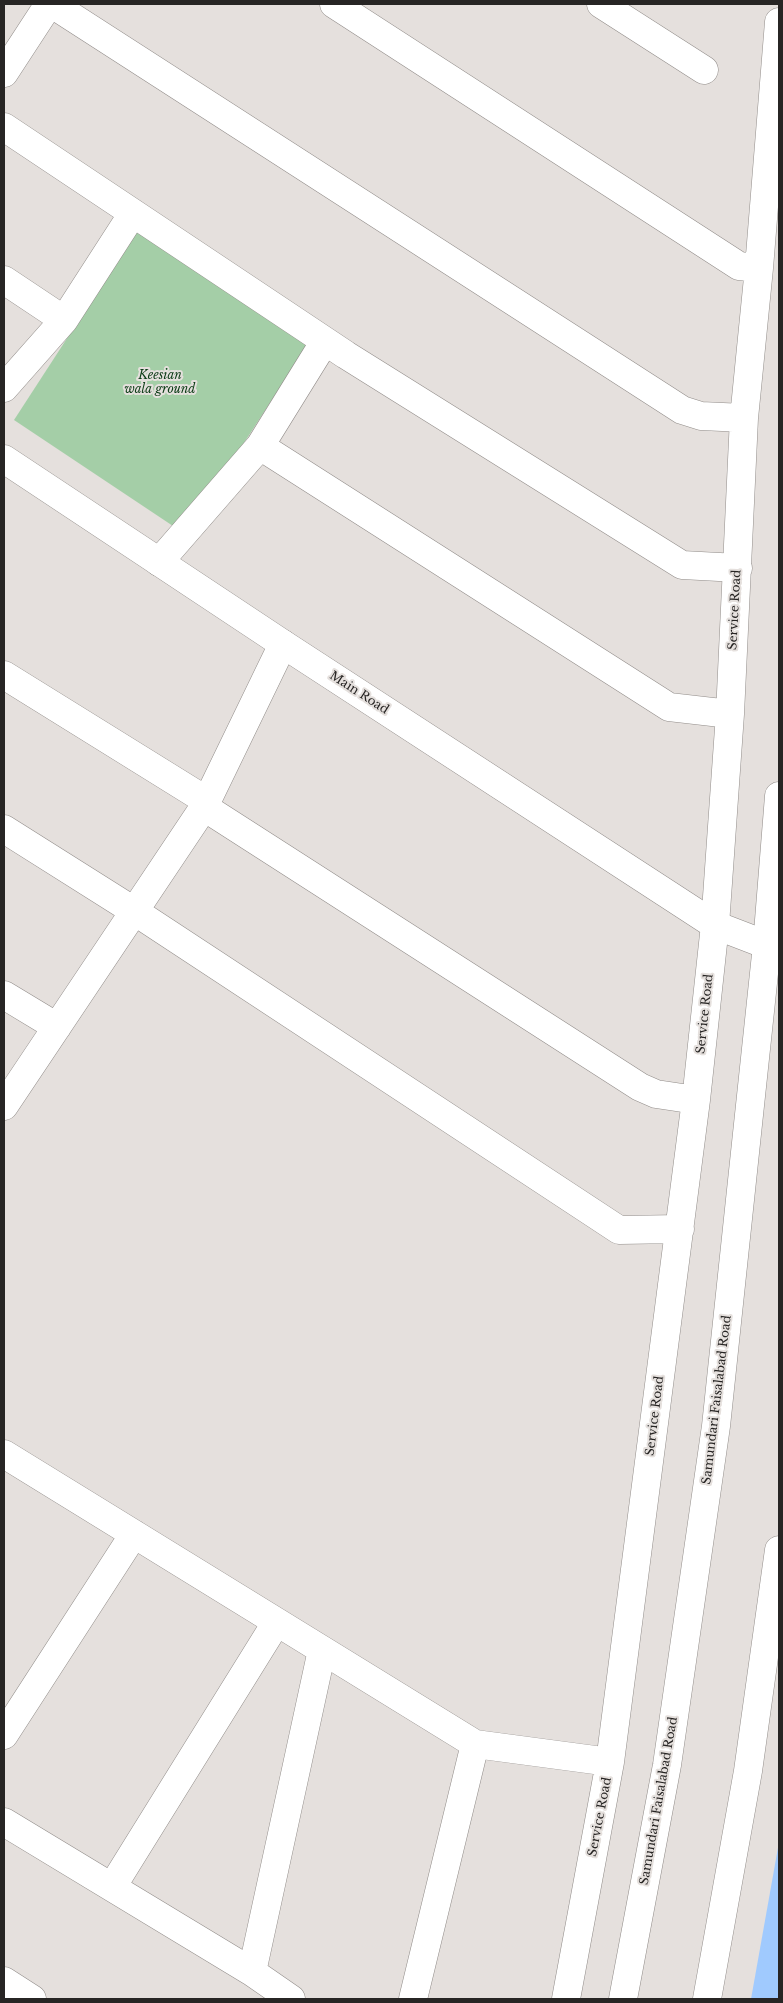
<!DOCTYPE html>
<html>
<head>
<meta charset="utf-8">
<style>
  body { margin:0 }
  #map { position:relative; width:783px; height:2003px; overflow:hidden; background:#e5e0dd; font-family:"Libre Baskerville",serif }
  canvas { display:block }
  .frame { position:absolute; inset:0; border:5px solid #272524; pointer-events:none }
</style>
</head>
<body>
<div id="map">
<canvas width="783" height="2003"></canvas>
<div class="frame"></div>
</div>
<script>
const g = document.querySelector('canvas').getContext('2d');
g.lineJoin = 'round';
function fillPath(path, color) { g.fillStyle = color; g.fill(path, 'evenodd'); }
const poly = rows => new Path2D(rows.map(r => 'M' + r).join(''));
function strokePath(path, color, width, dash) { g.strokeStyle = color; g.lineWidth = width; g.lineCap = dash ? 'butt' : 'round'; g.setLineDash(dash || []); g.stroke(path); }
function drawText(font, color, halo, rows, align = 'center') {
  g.font = font + ' "Libre Baskerville",serif'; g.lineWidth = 4; g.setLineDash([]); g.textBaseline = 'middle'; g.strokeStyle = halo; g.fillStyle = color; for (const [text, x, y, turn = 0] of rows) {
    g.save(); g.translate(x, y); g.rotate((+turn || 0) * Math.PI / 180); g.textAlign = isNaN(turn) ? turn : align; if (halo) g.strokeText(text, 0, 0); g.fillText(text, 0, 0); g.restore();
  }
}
fillPath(poly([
  [138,229,310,341,185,534,14,420]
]), '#a4cea7');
fillPath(poly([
  [779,1842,779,1999,751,1999]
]), '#a0cafe');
const street = poly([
  [52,4,682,410,701,416,744,418],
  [334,4,739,266,759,268],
  [601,4,704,70],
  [4,73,49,4],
  [4,127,346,355,682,565,738,568],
  [4,280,64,320],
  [4,388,64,320,133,213],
  [260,446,669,707,730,714],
  [159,562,260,446,325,341],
  [4,675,207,801],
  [204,807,640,1087,656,1094,696,1100],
  [4,829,134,911,619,1230,680,1229],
  [4,995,57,1027],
  [4,1106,204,807,283,644],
  [4,1454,475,1744,610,1762],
  [4,1735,134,1534],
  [4,1822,252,1972,291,1999],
  [112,1887,276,1623],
  [252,1972,322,1650],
  [4,1981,32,1999],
  [413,1999,475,1744],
  [566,1999,610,1762,696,1100,715,925,730,714,744,418,759,268,779,22]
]);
const secondary = poly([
  [4,459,283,644,715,925,767,945]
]);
const primary = poly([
  [623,1999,667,1765,716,1426,767,945,779,796],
  [707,1999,748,1771,779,1550]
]);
strokePath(street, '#918c89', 29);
strokePath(secondary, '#918c89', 29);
strokePath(primary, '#918c89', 29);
strokePath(street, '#fff', 28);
strokePath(secondary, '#fff', 28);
strokePath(primary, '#fff', 28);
drawText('italic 12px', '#0c3c16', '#e5e0dd', [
  ["Keesian",160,376],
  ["wala ground",160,390]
]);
drawText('12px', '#272524', '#e5e0dd', [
  ["Service Road",735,610,-87],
  ["Main Road",359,693,33],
  ["Service Road",705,1014,-84],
  ["Samundari Faisalabad Road",717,1400,-83],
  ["Service Road",655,1416,-83],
  ["Samundari Faisalabad Road",659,1801,-80],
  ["Service Road",600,1817,-79]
]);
</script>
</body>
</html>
